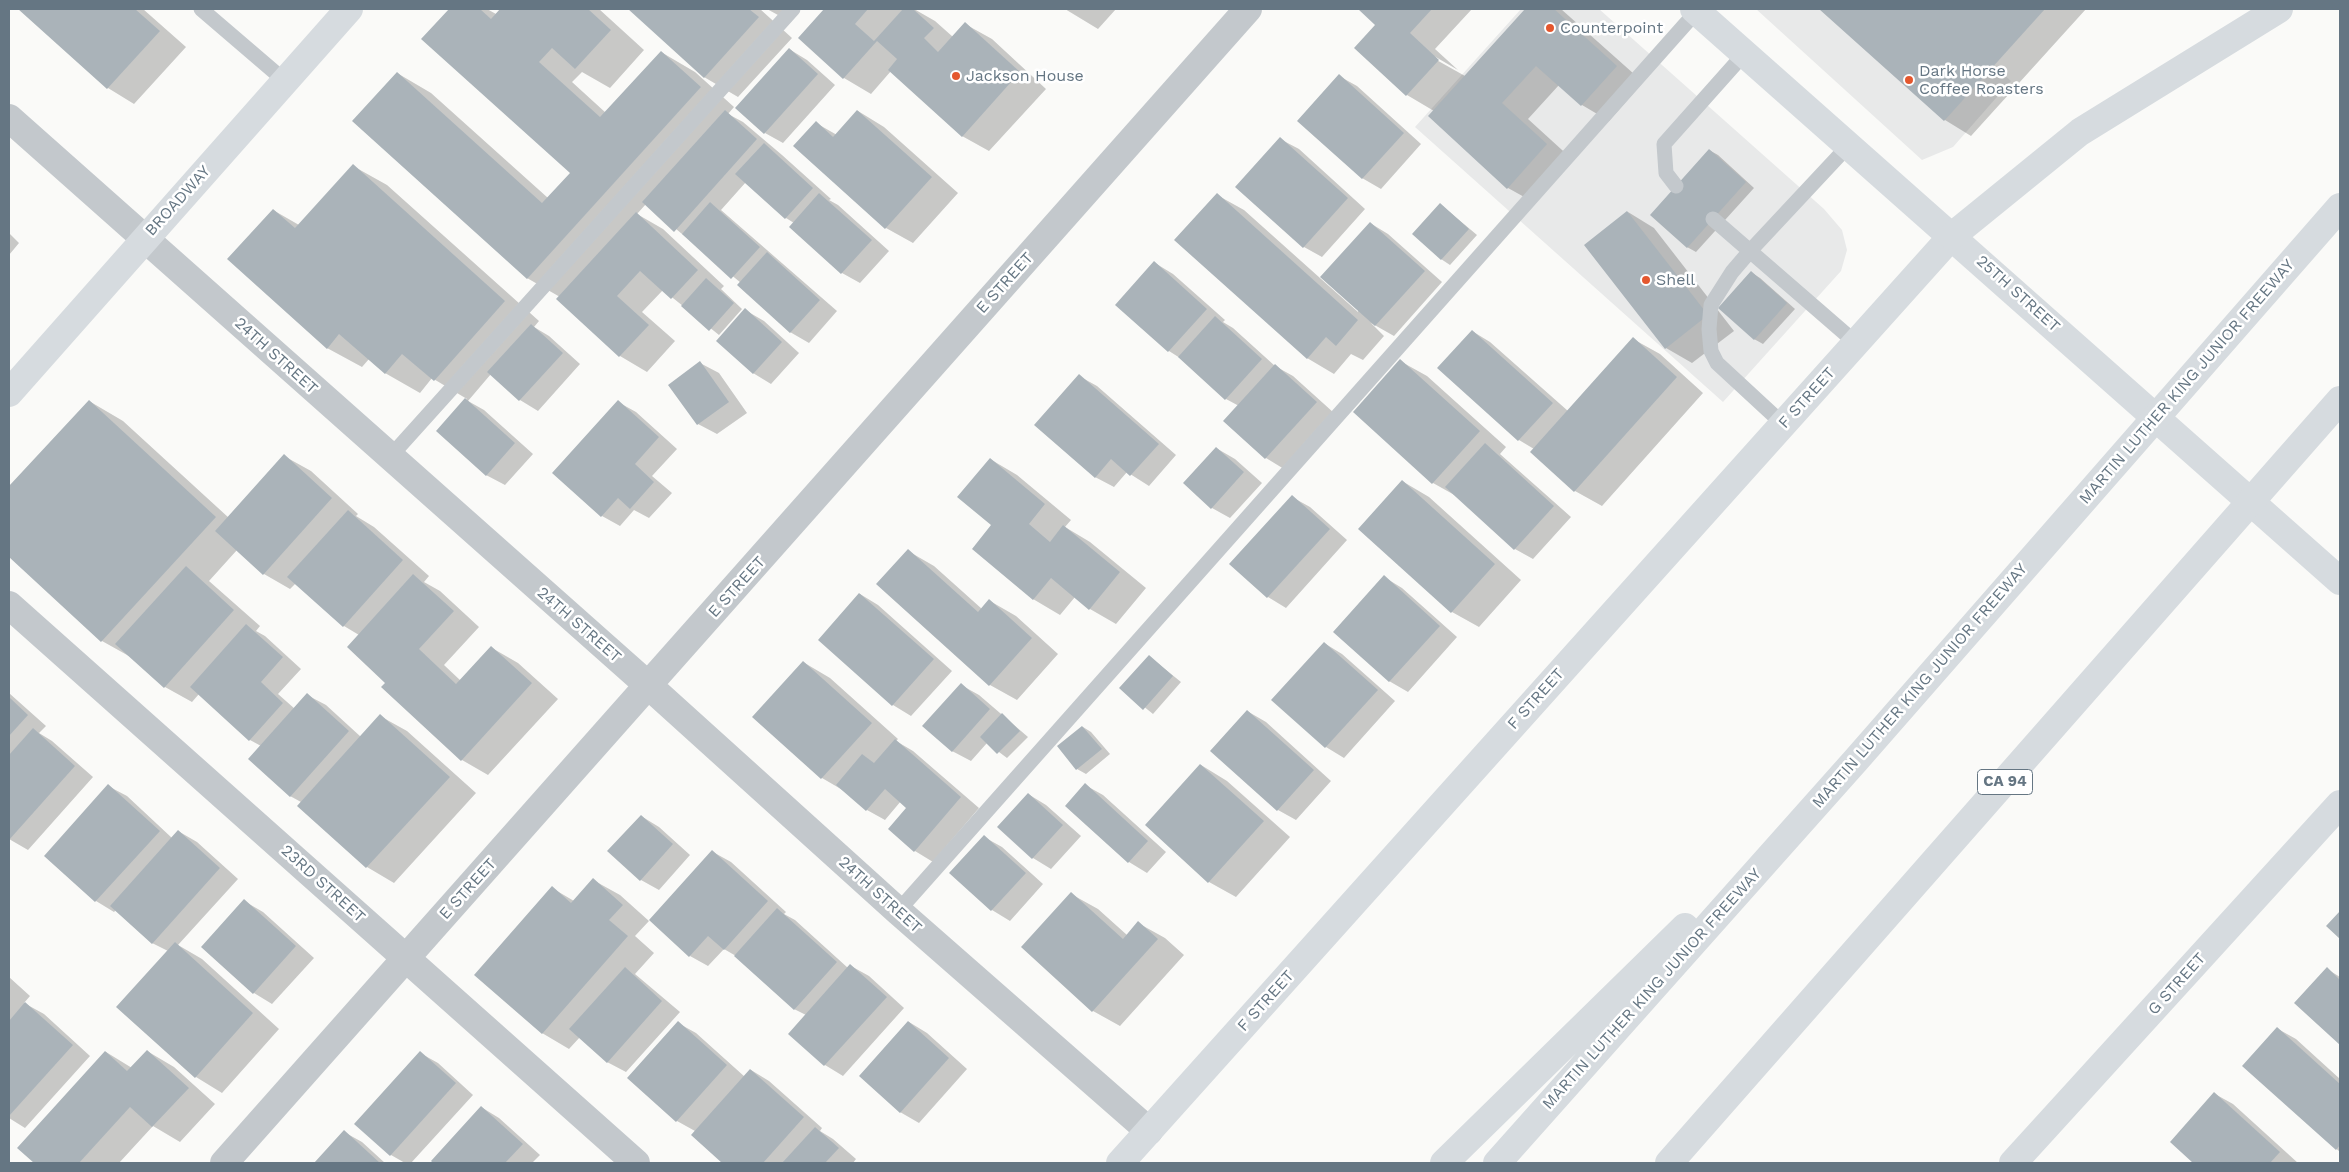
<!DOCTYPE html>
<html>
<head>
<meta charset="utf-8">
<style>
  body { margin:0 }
  #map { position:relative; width:2349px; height:1172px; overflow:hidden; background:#fafaf8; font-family:"Work Sans",sans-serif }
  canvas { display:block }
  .frame { position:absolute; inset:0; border:10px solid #657683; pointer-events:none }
</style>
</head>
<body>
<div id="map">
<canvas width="2349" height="1172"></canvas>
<div class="frame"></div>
</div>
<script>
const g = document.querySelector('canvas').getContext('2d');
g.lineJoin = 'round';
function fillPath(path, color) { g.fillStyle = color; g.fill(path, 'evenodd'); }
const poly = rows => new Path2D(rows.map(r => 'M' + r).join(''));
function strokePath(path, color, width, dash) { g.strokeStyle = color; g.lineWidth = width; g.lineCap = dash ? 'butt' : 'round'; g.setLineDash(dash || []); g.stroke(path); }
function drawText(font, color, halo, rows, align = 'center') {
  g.font = font + ' "Work Sans",sans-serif'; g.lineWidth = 5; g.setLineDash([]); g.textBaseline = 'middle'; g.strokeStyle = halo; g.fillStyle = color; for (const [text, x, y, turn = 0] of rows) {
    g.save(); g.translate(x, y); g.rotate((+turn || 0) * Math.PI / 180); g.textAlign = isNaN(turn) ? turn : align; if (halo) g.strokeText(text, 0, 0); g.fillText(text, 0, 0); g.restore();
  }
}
fillPath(poly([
  [1521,9,1599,9,1824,209,1842,230,1847,250,1841,271,1723,402,1415,127],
  [1756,9,1970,9,1953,28,2011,81,1953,147,1922,160]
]), '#e8e9e9');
fillPath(poly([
  [19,9,143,9,186,47,134,104,108,88],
  [451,9,487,9,496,14,501,9,599,9,644,50,610,88,582,72,572,82,606,113,661,52,695,72,734,107,728,114,743,122,782,155,831,199,829,200,838,205,889,251,860,283,842,273,794,223,786,218,746,182,721,210,837,311,809,343,790,332,741,283,646,204,637,214,663,229,724,286,721,289,742,309,719,335,663,290,642,312,675,341,647,372,620,356,558,299,560,297,527,278,397,73,431,93,548,198,571,173,423,39],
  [629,9,760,9,792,38,738,97,704,77],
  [767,9,797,9,787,20],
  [826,9,914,9,935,21,953,37,965,24,992,39,1046,89,989,151,962,136,891,71,871,94,844,78,800,38],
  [1065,9,1116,9,1098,29],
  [1360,9,1472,9,1435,49,1458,70,1434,56,1433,58,1465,76,1527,9,1561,9,1643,82,1609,121,1582,105,1559,85,1528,119,1573,160,1535,203,1508,188,1434,111,1407,95,1356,48,1377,25],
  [1821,9,2086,9,1971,136,1945,120],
  [789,49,807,60,835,85,783,143,765,133],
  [1339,76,1357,86,1421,144,1381,189,1362,178],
  [858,111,884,127,958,193,913,243,886,228,816,123,837,135],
  [1280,139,1299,149,1365,209,1322,257,1304,247],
  [1709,150,1718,155,1754,188,1696,252,1687,247],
  [353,166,387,185,539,321,534,327,549,336,580,364,538,411,520,400,491,374,468,401,484,410,533,454,505,485,486,475,438,431,467,399,432,378,420,393,385,373,369,359,362,367,327,348,273,210,299,225],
  [1217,195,1244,210,1358,312,1370,223,1388,234,1442,282,1394,336,1371,323,1384,336,1363,360,1351,354,1334,374,1307,358],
  [1440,204,1477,235,1450,265,1441,259],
  [1628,212,1654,228,1734,331,1692,363,1666,348],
  [9,233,19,243,9,255],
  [1155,263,1173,274,1225,320,1223,322,1233,328,1275,366,1293,376,1334,413,1284,469,1266,458,1225,421,1239,406,1226,399,1180,358,1169,351,1117,305],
  [1752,273,1760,278,1795,309,1763,344,1754,339],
  [745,310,764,321,799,353,771,384,753,373],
  [1472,331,1490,342,1568,411,1633,339,1660,354,1703,393,1602,506,1575,491,1534,449,1519,440,1439,368],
  [1400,361,1427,376,1506,447,1500,454,1571,517,1533,559,1515,549,1458,497,1433,483,1354,412],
  [700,363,719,373,747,413,717,434,698,424],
  [1079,376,1097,386,1176,455,1149,486,1127,472,1114,487,1095,477],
  [89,401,123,421,229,518,284,456,311,471,358,514,356,516,374,527,429,576,424,582,440,591,479,627,444,665,461,681,492,648,518,663,558,699,488,775,462,760,387,683,359,635,344,626,296,583,290,589,264,574,237,550,209,581,260,626,256,631,265,636,301,669,278,694,295,709,307,695,326,705,361,737,380,716,407,731,476,793,394,883,367,867,298,806,301,802,290,796,261,746,250,740,199,694,192,702,165,687,136,660,102,641,9,555,9,488],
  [618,402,636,412,677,449,652,476,672,493,649,518,634,510,620,526,602,516],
  [1216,448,1235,459,1262,483,1230,518,1212,508],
  [990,459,1017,475,1071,520,1065,527,1090,542,1146,588,1116,624,1090,609,1075,597,1060,615,1033,599,993,525],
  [1402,481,1429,497,1521,580,1479,627,1452,612],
  [1292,497,1310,507,1347,540,1286,608,1268,597,1231,564],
  [908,551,934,566,982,609,990,601,1016,616,1058,654,1017,700,990,685,878,584],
  [1384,577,1402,588,1457,637,1408,692,1389,681],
  [860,594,878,605,952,671,911,716,893,705,820,640],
  [1324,643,1342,654,1395,701,1344,758,1326,747,1273,700],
  [1150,657,1181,682,1153,714,1121,688],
  [803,662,830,678,898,739,896,741,913,751,979,808,933,862,915,851,908,808,901,801,885,820,867,810,846,792,822,778,754,717],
  [961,685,979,695,1028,737,1007,758,987,743,971,761,952,751],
  [9,693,46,726,39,733,52,741,93,777,28,850,9,839],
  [1247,711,1266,722,1331,781,1296,820,1278,810],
  [1083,727,1091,732,1110,754,1086,774,1077,769],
  [1201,765,1227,781,1290,837,1236,897,1209,882],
  [1085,785,1103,795,1166,852,1147,873,1129,862,1066,806],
  [108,786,127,796,172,838,178,831,197,842,238,879,178,945,202,959,279,1029,222,1093,196,1077,168,951,152,943,116,910,114,912,96,901,46,856],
  [1028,794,1046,805,1081,836,1051,869,1033,858,998,827],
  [641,816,659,827,690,855,659,890,641,880],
  [984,837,1002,847,1043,884,1010,921,992,910,951,873],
  [713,852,731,862,786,912,784,914,795,920,848,968,851,966,869,976,904,1008,843,1076,825,1065,790,1033,806,1015,794,1009,736,956,724,949,708,966,690,956],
  [593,880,620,895,649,921,635,936,654,953,635,974,680,1012,626,1072,607,1062,580,1037,569,1049,542,1033,552,888,574,901],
  [1071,894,1098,909,1127,935,1138,923,1165,938,1184,955,1120,1026,1093,1011],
  [244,901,263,912,314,958,272,1004,254,993,203,947],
  [2327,969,2340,977,2340,1043,2296,1003],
  [9,977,30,996,24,1003,44,1014,90,1056,25,1128,9,1118],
  [909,1022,927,1033,967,1069,919,1123,900,1112],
  [678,1023,696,1033,745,1077,751,1070,769,1081,822,1128,820,1131,833,1139,856,1159,853,1163,724,1163,692,1135,695,1131,677,1121,629,1077],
  [2278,1029,2296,1039,2340,1079,2340,1152,2244,1066],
  [147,1051,174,1067,215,1104,180,1142,153,1126,119,1163,36,1163,19,1148,106,1052,132,1068],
  [420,1053,438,1063,473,1095,411,1163,405,1163,391,1155,356,1124],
  [2215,1094,2233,1104,2298,1163,2195,1163,2171,1142],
  [481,1107,499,1118,540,1155,532,1163,435,1163,433,1161],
  [344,1132,362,1142,385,1163,315,1163]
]), '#0003');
fillPath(poly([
  [18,9,135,9,160,31,107,89],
  [449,9,480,9,491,19,500,9,588,9,611,30,575,69,552,48,539,62,600,117,661,51,701,87,527,279,352,121,397,72,542,203,570,173,421,39],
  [628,9,749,9,759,17,704,78],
  [824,9,868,9,855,24,874,41,903,9,913,9,934,28,924,38,938,52,965,22,1020,72,962,137,888,70,897,59,877,41,843,79,798,38],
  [1358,9,1432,9,1410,33,1439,60,1406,96,1354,48,1375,25],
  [1525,9,1554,9,1617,66,1581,106,1536,66,1502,103,1547,144,1507,189,1428,116],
  [1819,9,2045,9,1944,121],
  [789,48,818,74,764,134,735,108],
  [1339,74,1404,133,1362,179,1297,121],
  [725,110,757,139,674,232,642,202],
  [857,110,932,177,885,229,793,146,816,121,833,137],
  [1280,137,1348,198,1303,248,1235,187],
  [764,143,813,188,785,219,735,174],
  [1709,149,1746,182,1687,248,1650,215],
  [353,164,505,301,434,381,402,354,385,374,339,334,327,349,227,259,273,209,295,228],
  [819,193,872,240,841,274,789,227],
  [1217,193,1358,320,1336,346,1326,337,1307,359,1174,240],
  [710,202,760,247,731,279,682,234],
  [1440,203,1469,229,1441,260,1412,234],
  [1627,211,1708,315,1665,349,1584,245],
  [636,212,698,270,671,299,640,271,617,296,649,325,619,357,556,299],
  [1370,222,1425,271,1375,326,1320,277],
  [767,252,820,300,790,333,737,285],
  [1154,261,1207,309,1168,352,1115,305],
  [1751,271,1787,303,1754,340,1718,308],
  [706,278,734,303,709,331,681,306],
  [745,308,782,342,753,374,716,341],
  [1215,316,1262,359,1225,400,1178,357],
  [531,324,563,353,519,401,487,372],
  [1472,330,1553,403,1518,441,1437,368],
  [1633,337,1677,377,1574,492,1530,452],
  [1400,359,1480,431,1432,484,1353,412],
  [700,361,729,402,697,425,668,385],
  [1275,364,1317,402,1265,459,1223,421],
  [1079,374,1159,444,1130,476,1111,459,1095,478,1034,425],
  [465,398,515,443,486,476,436,431],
  [89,400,216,517,101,642,9,557,9,486],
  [618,400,659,437,635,464,654,482,630,509,618,498,601,517,552,473],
  [1485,443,1554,506,1514,550,1445,487],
  [1216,447,1244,472,1211,509,1183,483],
  [284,454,332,498,263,575,215,531],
  [990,458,1045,504,1029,524,1050,542,1063,525,1120,572,1089,610,1051,578,1033,600,972,549,991,525,957,497],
  [1402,480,1495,564,1451,613,1358,529],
  [1292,495,1330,529,1267,598,1229,564],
  [348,510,403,560,343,627,287,577],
  [908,549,978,612,989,599,1032,638,989,686,876,584],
  [186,566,234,610,164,688,115,644],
  [413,574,454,611,419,649,456,684,491,646,532,683,461,761,381,687,385,683,347,647],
  [1384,575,1440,626,1389,682,1333,632],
  [859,593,934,659,892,706,818,640],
  [246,624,283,657,261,682,283,703,249,741,190,687],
  [1324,642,1378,690,1325,748,1271,700],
  [1149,655,1173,676,1143,710,1119,688],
  [803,661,872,723,821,779,752,717],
  [961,683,990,709,952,752,922,726],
  [307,693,349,731,290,797,248,759],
  [9,697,28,715,9,736],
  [1247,710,1314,770,1277,811,1210,751],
  [1002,713,1020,731,997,754,980,737],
  [380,714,450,777,366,868,297,806],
  [1082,726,1102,749,1076,770,1057,746],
  [33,728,75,766,9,840,9,755],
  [895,739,961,797,914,852,888,829,906,808,885,789,866,811,836,785,862,754,874,763],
  [1200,764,1264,821,1208,883,1145,825],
  [1085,783,1148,841,1128,863,1065,806],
  [108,784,160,831,95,902,44,856],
  [1028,793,1063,825,1032,859,997,827],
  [641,815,673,844,640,881,607,851],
  [178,830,220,868,152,944,110,906],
  [984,835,1026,873,991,911,949,873],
  [712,850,768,901,724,950,708,936,689,957,649,920],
  [593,878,623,905,609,920,628,936,542,1034,474,975,552,886,571,903],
  [1071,892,1123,939,1138,921,1158,939,1092,1012,1021,947],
  [244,899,296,946,253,994,201,947],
  [777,908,837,962,794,1010,734,956],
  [2340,911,2340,939,2326,926],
  [175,942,253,1013,195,1078,116,1007],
  [850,964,887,997,824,1066,788,1034],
  [625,967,662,1001,607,1063,569,1029],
  [2327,967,2340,980,2340,1045,2294,1003],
  [25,1002,73,1045,9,1116,9,1021],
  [678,1021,727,1065,676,1122,627,1078],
  [908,1021,949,1058,900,1113,859,1076],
  [2277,1027,2340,1084,2340,1145,2336,1150,2242,1066],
  [147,1050,189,1088,152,1127,130,1107,79,1163,34,1163,17,1148,105,1051,127,1071],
  [420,1051,456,1083,390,1156,354,1124],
  [750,1069,804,1117,763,1163,722,1163,691,1135],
  [2214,1092,2280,1152,2270,1163,2193,1163,2170,1142],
  [481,1106,523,1144,505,1163,433,1163,431,1161],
  [815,1127,839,1148,825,1163,782,1163],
  [344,1130,380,1163,314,1163]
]), '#aab3b9');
strokePath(poly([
  [201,9,285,81],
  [1676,186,1666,173,1664,144,1745,53],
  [1713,219,1856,343],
  [1783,424,1717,363,1711,351,1709,329,1711,305,1732,272,1750,251,1850,144],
  [389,458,793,9],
  [898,911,1697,11]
]), '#c3c8cc', 15);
strokePath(poly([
  [9,118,649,686,898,911,1149,1131],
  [9,605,636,1163],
  [224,1163,1248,9]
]), '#c3c8cc', 28);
strokePath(poly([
  [1694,9,2340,581],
  [1120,1163,1952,236],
  [2013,1163,2340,804]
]), '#d6dbdf', 28);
strokePath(poly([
  [9,393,349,9]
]), '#d6dbdf', 28);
strokePath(poly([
  [1952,236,2080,132,2279,9],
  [1444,1163,1685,927],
  [1497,1163,1856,760,2340,207],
  [1669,1163,2340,400]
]), '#d6dbdf', 28);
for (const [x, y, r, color] of [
  [1550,28,5,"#e4572e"],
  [956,76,5,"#e4572e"],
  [1909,80,5,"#e4572e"],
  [1646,280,5,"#e4572e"]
]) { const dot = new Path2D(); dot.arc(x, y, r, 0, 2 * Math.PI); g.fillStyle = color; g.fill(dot); strokePath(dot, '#fff', 2); }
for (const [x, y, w] of [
  [2005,782,55]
]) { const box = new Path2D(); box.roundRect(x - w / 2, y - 12.5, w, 25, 4); g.fillStyle = '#fff'; g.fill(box); strokePath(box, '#657683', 1); }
drawText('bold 15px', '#657683', null, [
  ["CA 94",2005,782]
]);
drawText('16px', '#657683', '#fff', [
  ["Counterpoint",1560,28],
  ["Dark Horse",1919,71],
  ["Coffee Roasters",1919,89],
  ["Jackson House",966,76],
  ["Shell",1656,280]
], 'left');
drawText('16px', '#657683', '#fff', [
  ["BROADWAY",178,201,-48],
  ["E STREET",1005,283,-48],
  ["25TH STREET",2018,294,42],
  ["24TH STREET",276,356,42],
  ["MARTIN LUTHER KING JUNIOR FREEWAY",2187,382,-49],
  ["F STREET",1807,398,-48],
  ["E STREET",737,587,-48],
  ["24TH STREET",579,625,41],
  ["MARTIN LUTHER KING JUNIOR FREEWAY",1920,686,-49],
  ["F STREET",1536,699,-48],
  ["23RD STREET",323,884,42],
  ["E STREET",468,889,-48],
  ["24TH STREET",880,895,42],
  ["G STREET",2177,984,-48],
  ["MARTIN LUTHER KING JUNIOR FREEWAY",1652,989,-48],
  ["F STREET",1266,1001,-48]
]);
</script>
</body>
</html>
